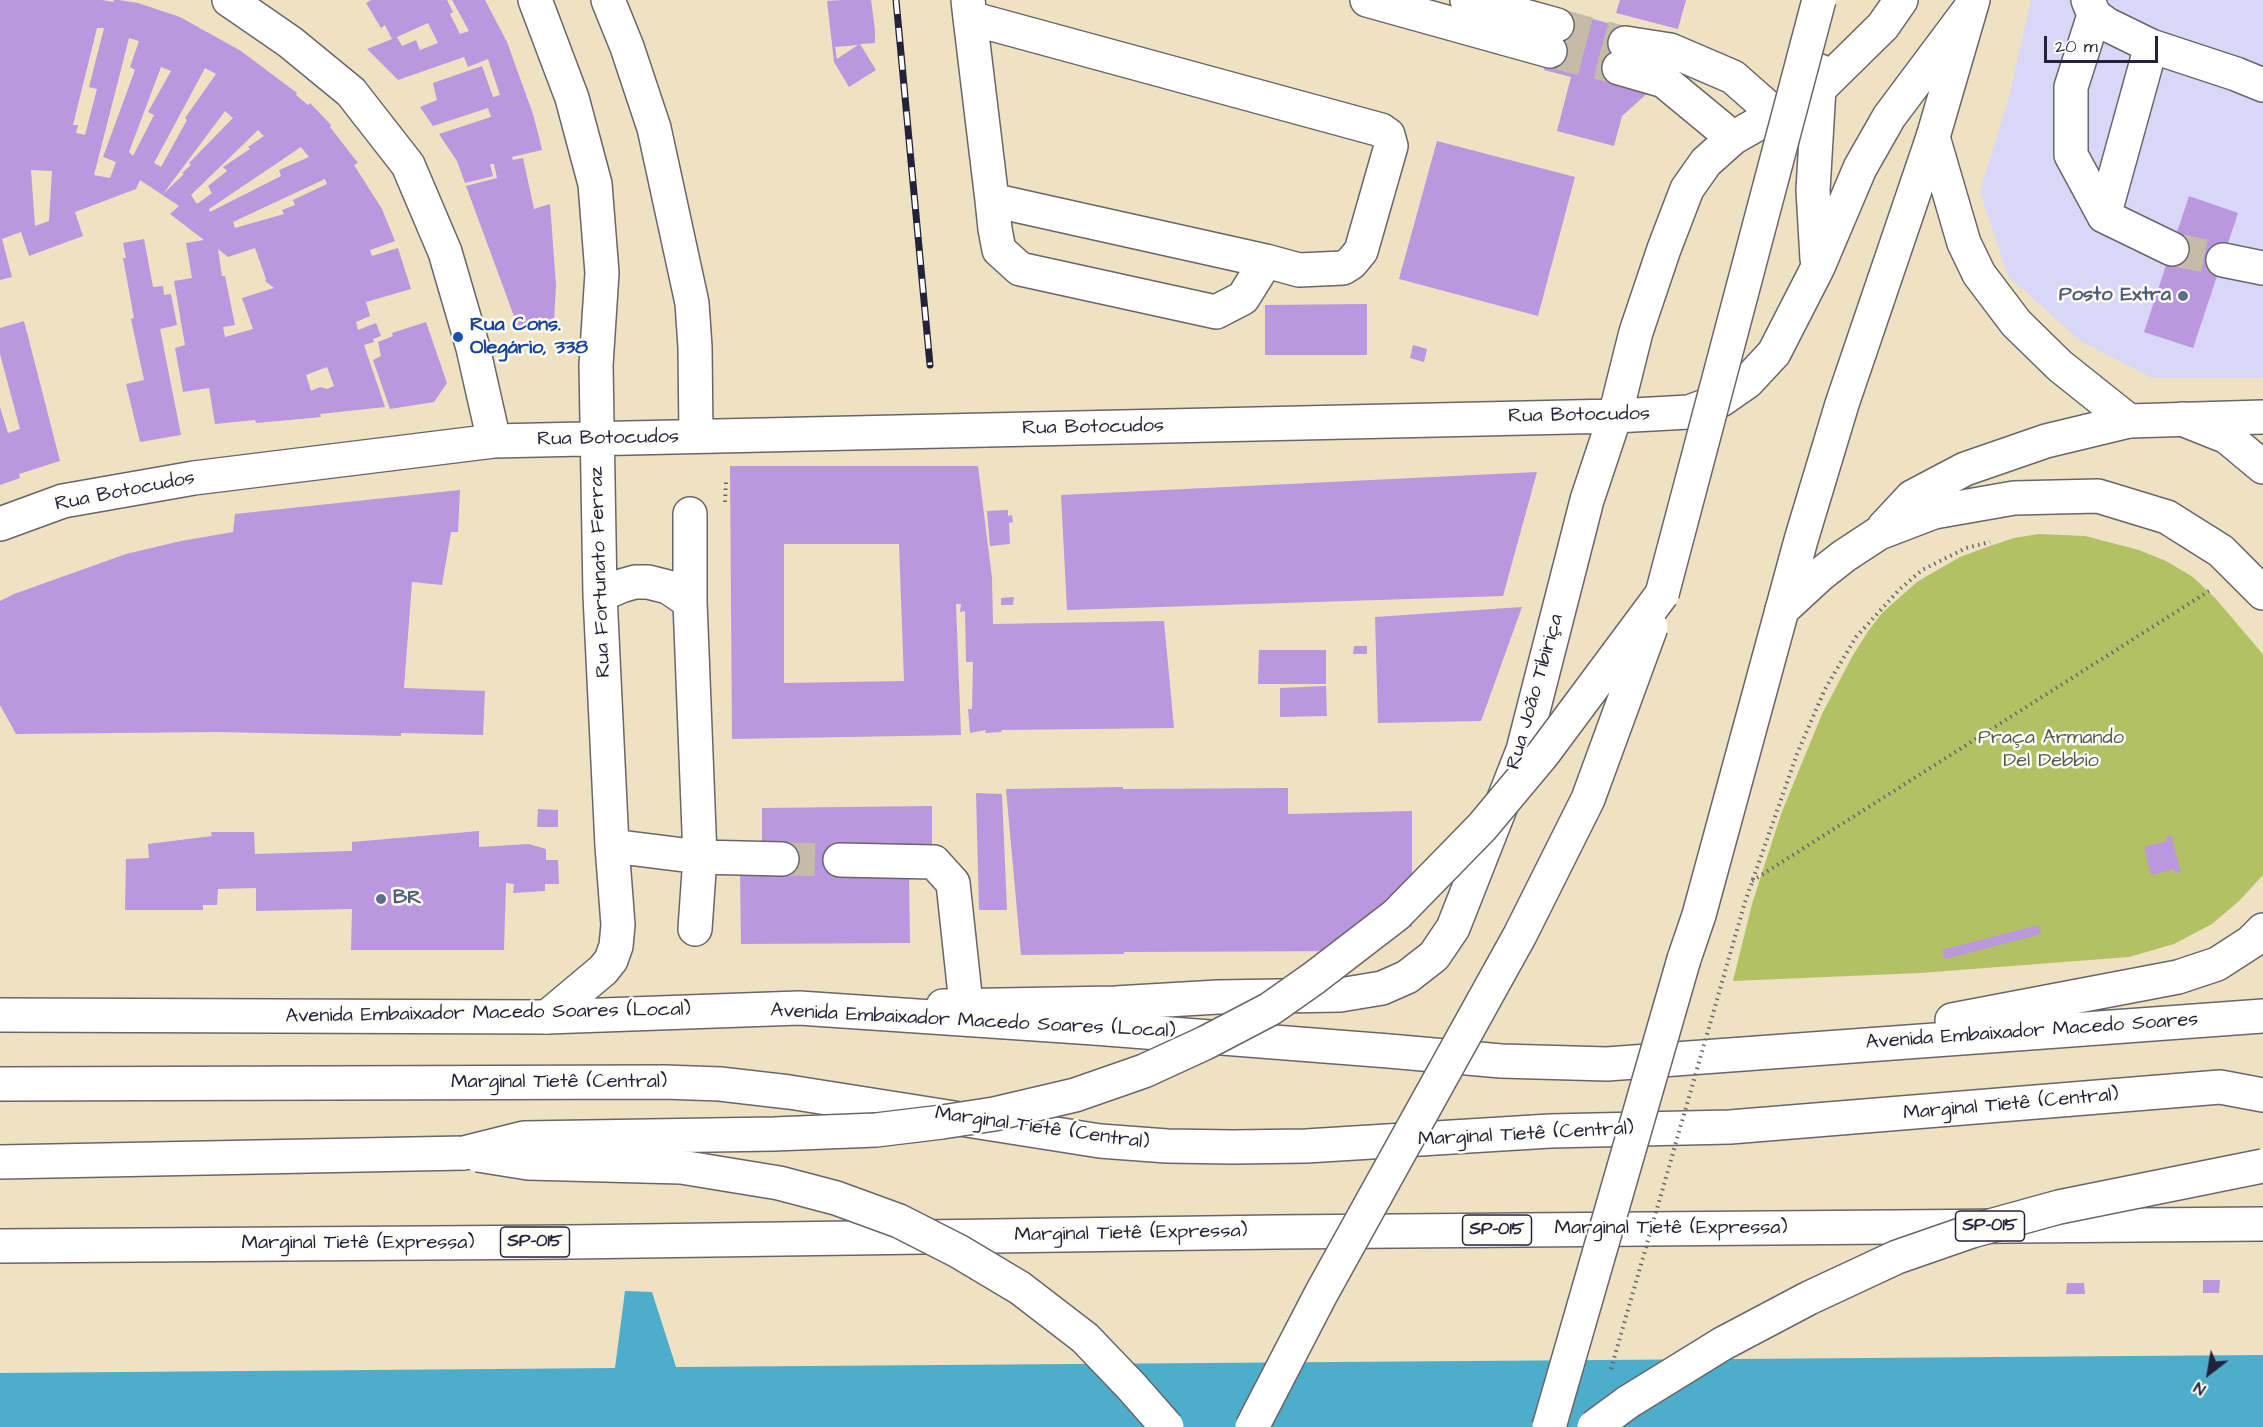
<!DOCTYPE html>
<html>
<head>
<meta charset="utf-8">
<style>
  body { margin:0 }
  #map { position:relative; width:2263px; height:1427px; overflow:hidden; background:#eee2c3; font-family:"Architects Daughter",sans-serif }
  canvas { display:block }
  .north { position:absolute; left:2179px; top:1343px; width:60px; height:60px; -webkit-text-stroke:4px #fdfcf7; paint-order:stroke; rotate:211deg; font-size:16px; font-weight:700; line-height:24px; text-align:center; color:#22223b }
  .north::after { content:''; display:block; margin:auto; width:21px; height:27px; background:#22223b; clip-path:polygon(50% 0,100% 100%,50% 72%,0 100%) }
  .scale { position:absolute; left:2044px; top:36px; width:114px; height:27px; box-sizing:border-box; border:3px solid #22223b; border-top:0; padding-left:8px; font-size:18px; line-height:21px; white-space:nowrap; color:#22223b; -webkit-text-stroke:4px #fdfcf7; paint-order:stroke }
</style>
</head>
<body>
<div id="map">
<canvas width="2263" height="1427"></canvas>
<div class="north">N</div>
<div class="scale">20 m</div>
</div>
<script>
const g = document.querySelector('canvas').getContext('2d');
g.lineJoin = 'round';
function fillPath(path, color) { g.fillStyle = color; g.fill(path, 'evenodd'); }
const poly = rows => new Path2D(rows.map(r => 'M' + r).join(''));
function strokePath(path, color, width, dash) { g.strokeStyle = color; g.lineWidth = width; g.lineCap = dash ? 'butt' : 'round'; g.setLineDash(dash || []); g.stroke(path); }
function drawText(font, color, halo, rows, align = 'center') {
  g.font = font + ' "Architects Daughter",sans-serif'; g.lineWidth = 5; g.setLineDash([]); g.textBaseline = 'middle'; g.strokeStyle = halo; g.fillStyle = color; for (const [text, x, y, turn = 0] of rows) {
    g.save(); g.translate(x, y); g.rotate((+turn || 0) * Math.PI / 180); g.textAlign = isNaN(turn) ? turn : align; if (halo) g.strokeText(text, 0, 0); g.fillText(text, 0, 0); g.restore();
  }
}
fillPath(poly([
  [2031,0,2263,0,2263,378,2152,378,2079,340,2008,276,1980,192,2009,97]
]), '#d8d7f8');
fillPath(poly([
  [2039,534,2085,536,2139,550,2166,561,2193,577,2216,599,2261,652,2263,656,2263,875,2239,901,2212,924,2174,944,2129,957,1920,973,1733,981,1752,904,1781,814,1822,714,1853,655,1869,630,1882,613,1917,582,1939,569,1960,557,1987,547,2014,538]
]), '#b2c163');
fillPath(poly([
  [625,1291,652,1292,676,1367,2263,1355,2263,1427,0,1427,0,1373,615,1368]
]), '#4caecb');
fillPath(poly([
  [0,0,102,0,113,2,114,0,119,0,138,3,180,17,241,51,297,93,296,95,308,105,310,103,331,125,330,127,358,163,354,165,382,209,395,241,370,250,372,256,398,248,411,289,366,302,370,316,356,322,358,330,376,323,381,336,373,339,374,342,364,345,385,407,320,414,321,417,290,420,256,423,255,420,215,424,209,388,183,392,175,348,185,345,174,281,192,278,186,243,204,240,170,214,179,206,140,180,136,189,75,212,83,236,29,256,21,232,2,239,12,277,0,280],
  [97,28,104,28,89,87,97,89,85,135,76,133,78,125,73,125],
  [129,38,139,41,130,67,135,70,103,157,116,162,110,178,94,175],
  [161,67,171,71,148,112,154,115,133,156,129,152],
  [205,68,216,74,185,118,187,120,161,167,154,163],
  [225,111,233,118,189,163,191,165,182,173,184,174,163,194],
  [258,130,264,136,248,147,250,149,223,167,227,171,208,186,212,193,197,204,191,195],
  [301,147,309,157,279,170,281,176,210,212,209,209],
  [31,170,52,171,49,221,35,226],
  [325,179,327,184,293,200,295,205,282,210,284,214,235,228,233,222],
  [255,248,266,279,265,281,274,288,242,298,253,329,225,337,223,327,235,325,225,276,222,276,218,249,228,257],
  [327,367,334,386,327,389,320,387,311,391,306,375],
  [371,0,447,0,453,12,450,14,460,34,469,31,452,0,485,0,507,42,533,114,539,137,542,150,512,157,513,160,523,158,534,209,550,204,556,285,554,321,518,327,466,186,497,178,494,164,490,164,493,176,465,183,457,161,439,134,491,117,488,108,433,126,420,107,437,100,433,83,482,66,493,97,500,95,488,59,468,67,464,57,398,80,367,49,392,39,385,25,381,28,366,3],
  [428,23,438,43,420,50,416,40,402,46,397,37],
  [842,0,871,0,875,30,875,43,860,44,876,70,849,87,834,62,827,1],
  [858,45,837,59,835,47],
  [1620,0,1686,0,1678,29,1616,13],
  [1561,10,1629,29,1651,90,1622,116,1614,146,1557,131,1571,77,1544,70],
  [1437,141,1575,177,1538,316,1399,279],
  [2189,196,2238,213,2193,348,2144,332],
  [144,239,153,287,163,286,164,295,171,294,177,325,160,329,181,435,140,442,126,384,144,380,131,319,134,318,123,258,126,258,123,243],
  [1367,304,1367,355,1265,355,1265,305],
  [24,321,60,461,19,474,20,478,0,485,0,407,8,433,20,429,0,354,0,328],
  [426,322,447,383,434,402,390,409,373,360,381,356,378,342,393,336,392,333],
  [1413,345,1427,349,1424,362,1410,358],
  [730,466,978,466,992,578,993,624,1164,621,1174,728,1002,730,1001,732,985,733,986,730,970,733,968,709,972,709,973,662,966,662,965,611,960,612,961,604,956,604,961,735,732,739],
  [784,544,899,544,904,681,784,683],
  [1537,472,1503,596,1067,610,1061,495],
  [460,490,458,532,451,532,442,585,412,582,404,688,485,691,483,735,401,733,401,736,217,732,16,734,0,705,0,601,14,594,126,554,181,541,233,532,235,514],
  [1008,510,1008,516,1012,515,1013,522,1009,523,1010,544,990,546,987,511],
  [1014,597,1013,605,1001,605,1001,598],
  [1522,607,1481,721,1378,723,1375,617],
  [1354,646,1367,646,1367,654,1353,654],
  [1259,650,1326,650,1326,684,1258,684],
  [1326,686,1327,716,1280,717,1280,688],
  [1123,787,1123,789,1288,788,1288,814,1412,811,1412,927,1389,927,1389,942,1357,951,1124,952,1124,954,1021,955,1006,789],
  [976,793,1002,794,1007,910,979,910],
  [932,806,932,847,909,874,910,943,741,944,740,873,762,852,762,808],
  [538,809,558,810,558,827,537,827],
  [479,831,479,847,529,844,546,849,546,860,558,860,559,884,545,884,545,891,513,893,514,884,506,883,504,950,351,950,352,909,256,911,256,888,218,889,217,905,203,905,203,910,125,910,126,859,149,858,148,844,212,836,211,832,254,832,255,854,352,851,352,842],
  [2171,835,2181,872,2175,873,2174,869,2151,875,2144,847,2167,841,2165,837],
  [2039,925,2041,934,1945,959,1942,950],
  [2203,1280,2220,1280,2219,1293,2203,1293],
  [2067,1283,2084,1283,2085,1294,2066,1294]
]), '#ba97de');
strokePath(poly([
  [1557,25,1625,43],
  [1550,51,1619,68],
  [2172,249,2223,260],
  [782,859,840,860]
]), '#c5bca8', 33, [33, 16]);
const minor = poly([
  [229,0,290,42,351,92,408,165,445,252,473,348,494,441],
  [535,0,572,98,595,184,602,273,596,365,600,595,612,846,618,925,616,946,611,960,603,970,547,1017],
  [608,0,627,47,654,128,692,303,695,347,696,436],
  [968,0,970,18,992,200,995,229,999,250,1020,269,1216,312,1243,298,1266,261,1299,270,1343,268,1351,263,1361,251,1391,146,1388,135,1381,130,970,18],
  [1367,0,1550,51],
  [1467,0,1557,25],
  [2088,0,2094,15,2106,24,2151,46,2236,74,2263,85],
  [2094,15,2071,87,2071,155,2104,216,2172,249],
  [1625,43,1670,50,1733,77,1775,114],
  [1619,68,1664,81,1733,138],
  [1933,137,1964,243,1979,274,2016,323,2060,366,2129,421,2263,417],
  [992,200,1266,261],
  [2104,216,2151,46],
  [1817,259,1813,190,1820,71],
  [2223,260,2263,268],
  [690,514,690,602,700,857,695,929],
  [0,524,63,501,194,478,494,441,1615,416,1689,412,1721,400,1747,382,1774,353,1818,267,1860,168,1889,117,1969,10],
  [600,595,621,586,635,582,648,582,668,587,690,602],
  [612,846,700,857,782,859],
  [840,860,934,862,953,883,966,1004],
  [943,1006,1115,1003,1218,997,1340,995,1382,988,1407,977,1434,956,1453,928,1523,750,1587,500,1615,416,1636,332,1664,249,1687,189,1706,162,1733,138,1820,88,1883,26,1901,0]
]);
const major = poly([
  [1782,610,1801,540,1842,404,1933,137,1973,0]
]);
const highway = poly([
  [2182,419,2227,437,2263,467],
  [1884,527,1912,497,1965,469,2046,441,2129,421],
  [1684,959,1699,915,1782,610,1821,574,1844,556,1879,533,1934,512,2014,498,2098,496,2167,517,2221,551,2263,593],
  [0,1015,547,1017,799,1008,1094,1028,1389,1051,1501,1061,1607,1064,2263,1016],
  [1952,1020,2178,977,2217,964,2251,942,2263,930],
  [0,1084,664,1082,720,1084,789,1092,1100,1141,1167,1146,1233,1147,1306,1146,1550,1131,1730,1127,2220,1087,2263,1095],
  [0,1162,464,1153],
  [0,1246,570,1242,1276,1232,2263,1224]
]);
strokePath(minor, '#69656b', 36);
strokePath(major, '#69656b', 36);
strokePath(highway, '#69656b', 36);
strokePath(poly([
  [725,502,726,482],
  [1752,881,2209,591],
  [1745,902,1797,754,1825,689,1856,637,1899,590,1922,570,1966,548,1990,542]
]), '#69656b', 4, [1.5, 4.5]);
strokePath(minor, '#fff', 33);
strokePath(major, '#fff', 33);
strokePath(highway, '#fff', 33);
const rail = poly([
  [896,0,930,365]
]);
strokePath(rail, '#22223b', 7);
strokePath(rail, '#fdfcf7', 4.5, [14]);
const majorBridge = poly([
  [1662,594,1819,0]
]);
const highwayBridge = poly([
  [464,1153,524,1138,774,1134,876,1130,942,1122,994,1114,1075,1095,1144,1071,1205,1043,1270,1009,1314,978,1396,915,1482,827,1543,754,1662,594],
  [478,1155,528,1163,681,1167,779,1183,836,1198,899,1221,958,1251,1020,1288,1085,1338,1131,1386,1167,1427],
  [1252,1427,1321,1294,1520,935,1588,799,1651,627],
  [1549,1427,1684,959],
  [1594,1427,1628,1402,1722,1344,1809,1298,1897,1257,1972,1231,2059,1207,2263,1166]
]);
strokePath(majorBridge, '#69656b', 36, []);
strokePath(highwayBridge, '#69656b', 36, []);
strokePath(poly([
  [1611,1369,1745,902]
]), '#69656b', 4, [1.5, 4.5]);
strokePath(majorBridge, '#fff', 33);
strokePath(highwayBridge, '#fff', 33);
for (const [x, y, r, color] of [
  [2183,296,6,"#5c6f8a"],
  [458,337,6,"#1a4fb4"],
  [381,899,6,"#5c6f8a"]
]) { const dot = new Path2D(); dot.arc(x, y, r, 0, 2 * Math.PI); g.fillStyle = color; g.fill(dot); strokePath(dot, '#fdfcf7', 2); }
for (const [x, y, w] of [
  [1990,1226,69],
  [1497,1230,69],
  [535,1242,69]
]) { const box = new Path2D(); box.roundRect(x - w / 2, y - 15, w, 30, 4.5); g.fillStyle = '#fdfcf7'; g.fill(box); strokePath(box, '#22223b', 1.5); }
drawText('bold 18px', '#22223b', null, [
  ["SP-015",1990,1226],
  ["SP-015",1497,1230],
  ["SP-015",535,1242]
]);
drawText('bold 20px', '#4e5e75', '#fdfcf7', [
  ["Posto Extra",2171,296],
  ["BR",393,899,"left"]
], 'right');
drawText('bold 20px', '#164399', '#fdfcf7', [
  ["Rua Cons.",470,326],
  ["Olegário, 338",470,349]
], 'left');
drawText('20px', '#22223b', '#fdfcf7', [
  ["Rua Botocudos",1579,416,-1],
  ["Rua Botocudos",1093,428,-1],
  ["Rua Botocudos",608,439,-1],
  ["Rua Botocudos",125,492,-11],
  ["Rua Fortunato Ferraz",601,572,-92],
  ["Rua João Tibiriça",1536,692,-74],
  ["Avenida Embaixador Macedo Soares (Local)",488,1014,-1],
  ["Avenida Embaixador Macedo Soares (Local)",973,1022,3],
  ["Avenida Embaixador Macedo Soares",2032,1032,-4],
  ["Marginal Tietê (Central)",559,1083],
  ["Marginal Tietê (Central)",2011,1105,-5],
  ["Marginal Tietê (Central)",1042,1129,8],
  ["Marginal Tietê (Central)",1526,1135,-3],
  ["Marginal Tietê (Expressa)",1671,1229],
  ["Marginal Tietê (Expressa)",1131,1234,-1],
  ["Marginal Tietê (Expressa)",358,1244]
]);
drawText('20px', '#545a49', '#fdfcf7', [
  ["Praça Armando",2051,739],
  ["Del Debbio",2051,762]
]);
</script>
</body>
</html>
